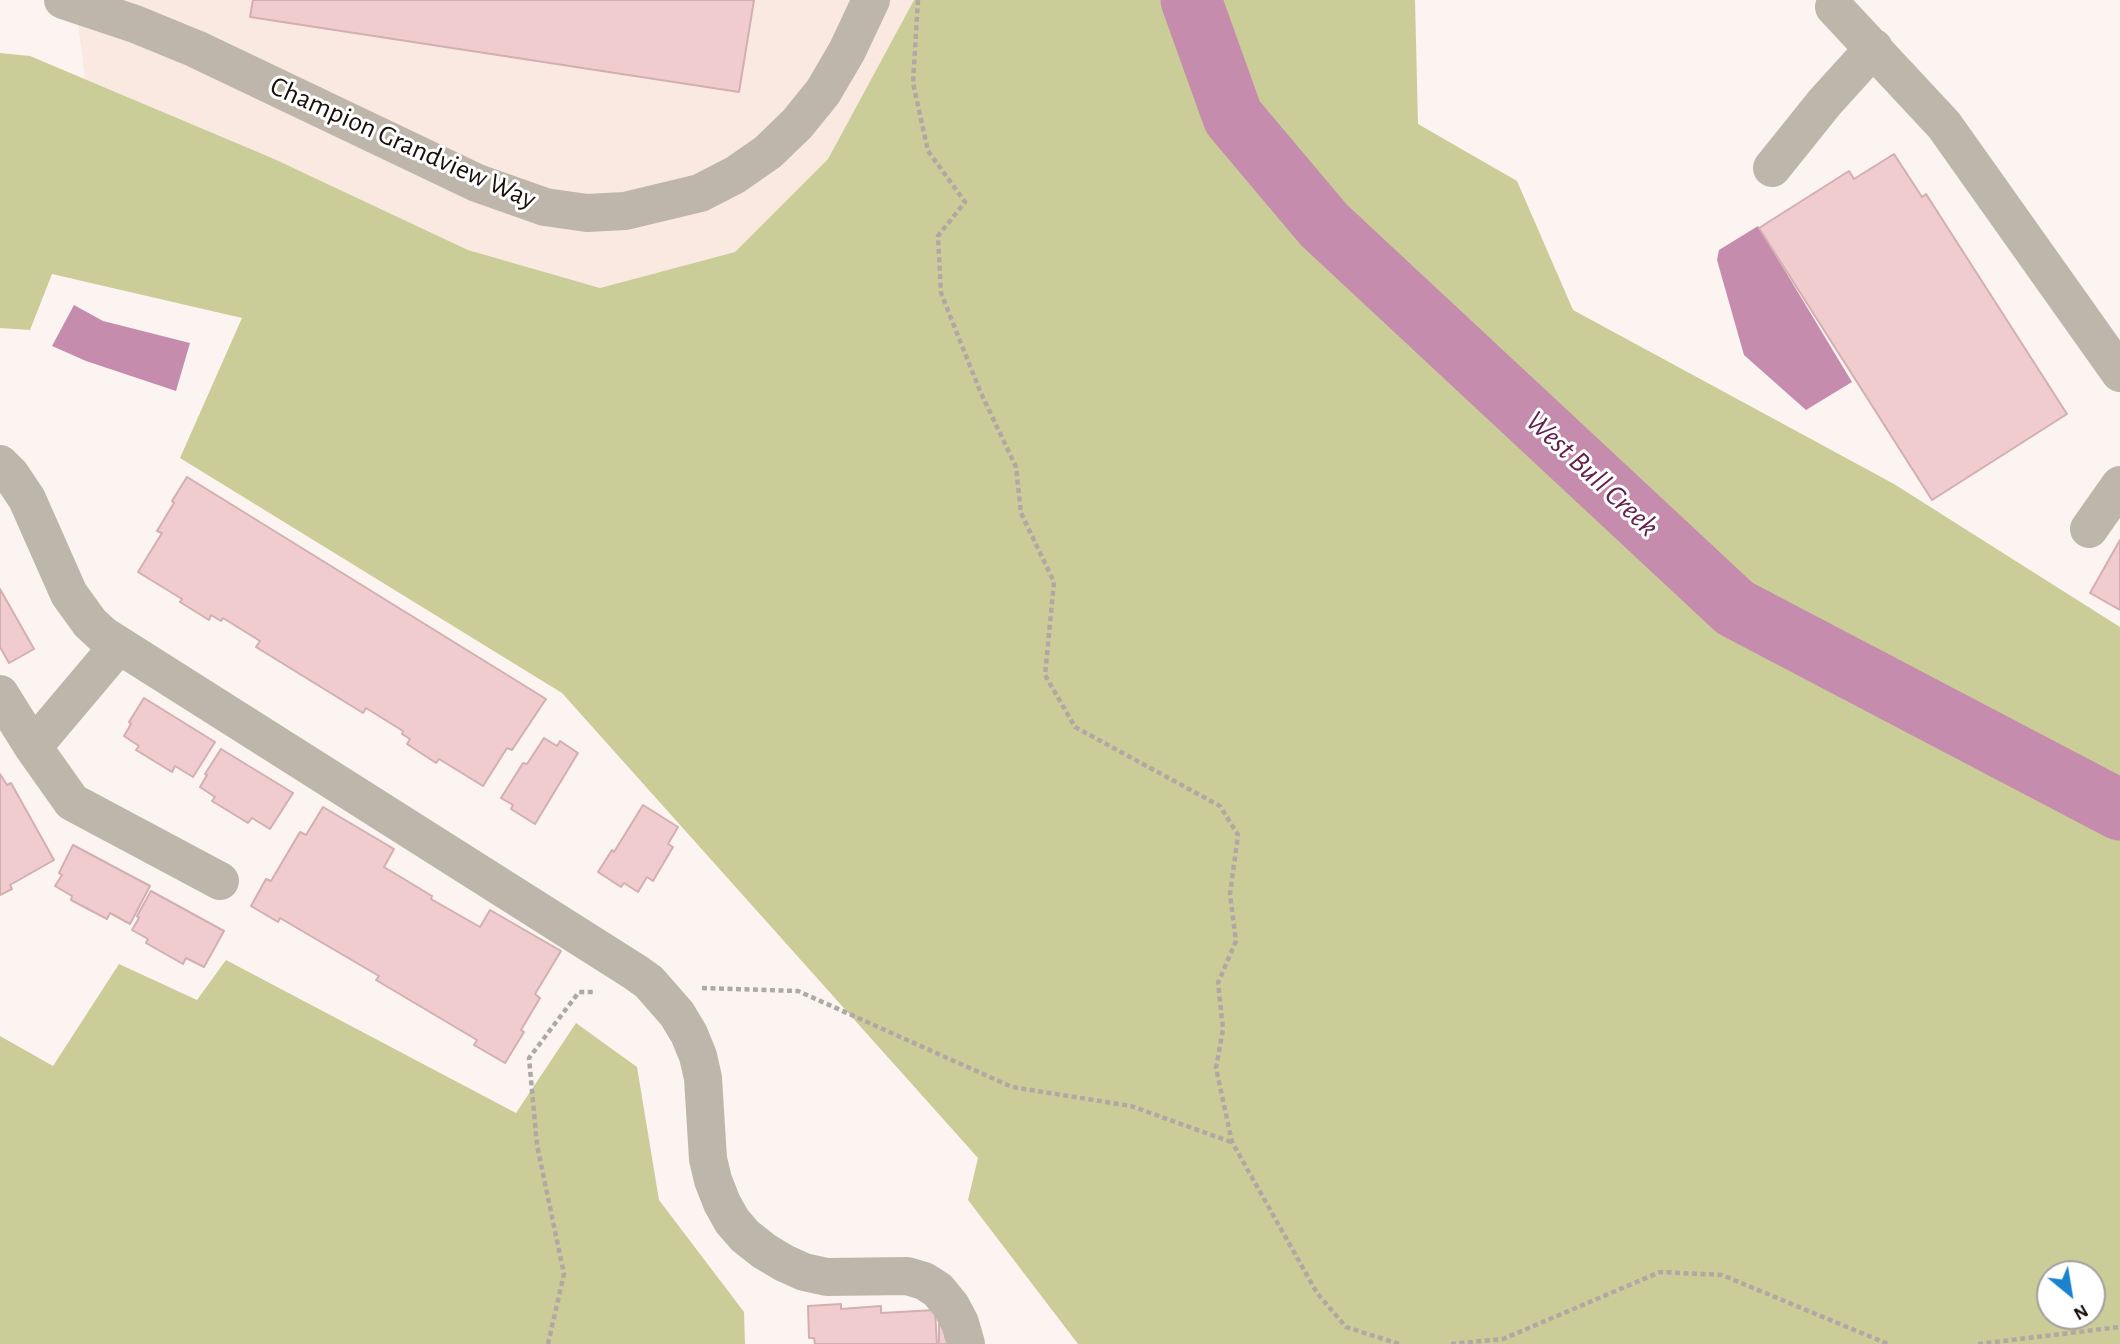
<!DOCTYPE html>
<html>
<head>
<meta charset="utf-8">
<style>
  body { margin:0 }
  #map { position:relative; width:2120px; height:1344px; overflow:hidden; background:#fbf4f1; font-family:"Alegreya Sans",sans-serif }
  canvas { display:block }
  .north { position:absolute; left:2036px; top:1260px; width:70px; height:70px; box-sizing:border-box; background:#fff; border:2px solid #a49f9d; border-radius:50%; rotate:150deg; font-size:19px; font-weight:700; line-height:28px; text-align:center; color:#1b100b }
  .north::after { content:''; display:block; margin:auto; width:24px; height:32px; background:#1b83cd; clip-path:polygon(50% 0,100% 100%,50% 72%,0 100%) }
</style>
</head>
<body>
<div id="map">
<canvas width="2120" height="1344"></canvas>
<div class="north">N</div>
</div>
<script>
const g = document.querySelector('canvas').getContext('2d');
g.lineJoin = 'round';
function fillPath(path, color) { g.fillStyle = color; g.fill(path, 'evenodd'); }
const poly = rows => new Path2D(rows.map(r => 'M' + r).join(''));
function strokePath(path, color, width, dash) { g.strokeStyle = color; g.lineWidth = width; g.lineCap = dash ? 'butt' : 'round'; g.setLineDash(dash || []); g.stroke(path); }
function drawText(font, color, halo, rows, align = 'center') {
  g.font = font + ' "Alegreya Sans",sans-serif'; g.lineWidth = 6; g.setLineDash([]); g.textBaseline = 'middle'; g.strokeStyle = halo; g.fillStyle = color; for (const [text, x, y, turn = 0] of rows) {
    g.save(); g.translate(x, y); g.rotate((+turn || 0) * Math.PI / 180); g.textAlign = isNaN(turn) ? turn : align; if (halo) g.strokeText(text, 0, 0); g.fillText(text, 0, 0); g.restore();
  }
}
fillPath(poly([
  [75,0,914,0,828,159,735,252,600,288,468,250,272,158,85,79]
]), '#fae9e1');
fillPath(poly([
  [914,0,1415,0,1418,124,1517,181,1573,310,1894,484,2120,627,2120,1344,1078,1344,968,1200,978,1158,562,693,180,458,242,318,52,274,30,330,0,328,0,53,30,56,272,158,468,250,600,288,735,252,828,159],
  [2092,1274,2092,1316,2050,1316,2050,1274],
  [226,960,516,1113,576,1023,637,1067,659,1200,744,1312,745,1344,0,1344,0,1036,53,1066,119,964,197,1000]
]), '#cacd98');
fillPath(poly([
  [1758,226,1852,382,1806,410,1744,355,1717,260,1719,250],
  [74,305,103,321,190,343,176,391,86,361,52,346]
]), '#c58cae');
strokePath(poly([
  [1191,0,1233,117,1324,225,1735,608,2120,810]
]), '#c58cae', 61);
const building = poly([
  [253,0,754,0,739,92,250,17,253,0],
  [1894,154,1922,197,1926,194,2067,414,1932,500,1759,228,1849,171,1854,179,1894,154],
  [187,477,546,699,512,750,507,748,483,786,439,759,436,763,407,744,410,739,402,734,403,731,366,708,363,713,256,647,260,641,223,618,221,621,211,615,209,620,180,602,182,599,138,572,162,533,157,531,174,503,172,501,187,477],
  [2120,540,2120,610,2090,593,2120,540],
  [0,589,34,649,9,663,0,647,0,589],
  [144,698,215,742,193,777,175,766,172,772,136,750,139,746,124,736,131,724,129,722,144,698],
  [544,738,557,746,560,741,578,753,535,824,511,809,513,805,501,798,523,763,527,764,544,738],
  [221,749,293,793,270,829,252,818,248,823,212,801,215,797,200,787,207,775,205,774,221,749],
  [0,774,7,785,11,783,54,860,10,885,12,889,0,895,0,774],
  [643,805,678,827,668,844,673,847,653,881,647,877,638,892,624,883,621,887,598,872,612,850,614,852,643,805],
  [323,807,394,849,384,867,432,896,431,899,480,927,490,910,561,951,535,994,540,998,521,1030,524,1032,505,1063,474,1045,477,1040,376,980,379,976,280,918,278,922,251,906,266,879,271,881,300,832,306,835,323,807],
  [73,845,150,886,130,924,110,913,107,919,71,900,72,896,55,886,62,875,59,873,73,845],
  [151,891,224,931,204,967,186,958,183,964,146,943,148,939,132,930,139,918,137,916,151,891],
  [841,1304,841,1309,881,1306,881,1313,935,1310,937,1344,815,1344,814,1338,809,1338,808,1306,841,1304],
  [939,1323,959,1344,939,1344,939,1323]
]);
fillPath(building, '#f1ccce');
strokePath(building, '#d3afb1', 2);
strokePath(poly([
  [918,0,913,83,928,151,965,202,938,236,941,293,980,391,1016,467,1021,513,1054,582,1045,675,1075,727,1220,806,1238,835,1230,894,1236,941,1218,983,1223,1029,1216,1068,1232,1142,1317,1293,1346,1327,1399,1344],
  [702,988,798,991,1012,1087,1131,1106,1231,1142],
  [548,1344,564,1274,537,1145,529,1058,579,992,595,992],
  [1451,1344,1503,1339,1660,1272,1722,1275,1888,1344],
  [1978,1344,2120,1327]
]), '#b0a8a4', 4.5, [5, 3.5]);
strokePath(poly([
  [63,0,135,24,196,49,477,183,545,207,587,213,625,211,700,193,735,175,768,152,797,124,823,92,847,51,871,0],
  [1834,7,1944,125,2120,373],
  [1772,168,1825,102,1874,48],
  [0,464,11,475,27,499,69,594,90,623,103,635,635,972,649,982,677,1014,689,1034,698,1056,703,1078,708,1159,713,1180,722,1203,732,1221,745,1236,764,1251,784,1263,804,1272,827,1277,907,1276,924,1281,938,1290,951,1306,960,1323,966,1344],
  [2089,529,2120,485],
  [0,694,33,747,119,645],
  [33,747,72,802,220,881]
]), '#beb6aa', 38);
drawText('28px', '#1b100b', '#fff', [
  ["Champion Grandview Way",403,143,24]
]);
drawText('italic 30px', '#64204e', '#fff', [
  ["West Bull Creek",1592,474,43]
]);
</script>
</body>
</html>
